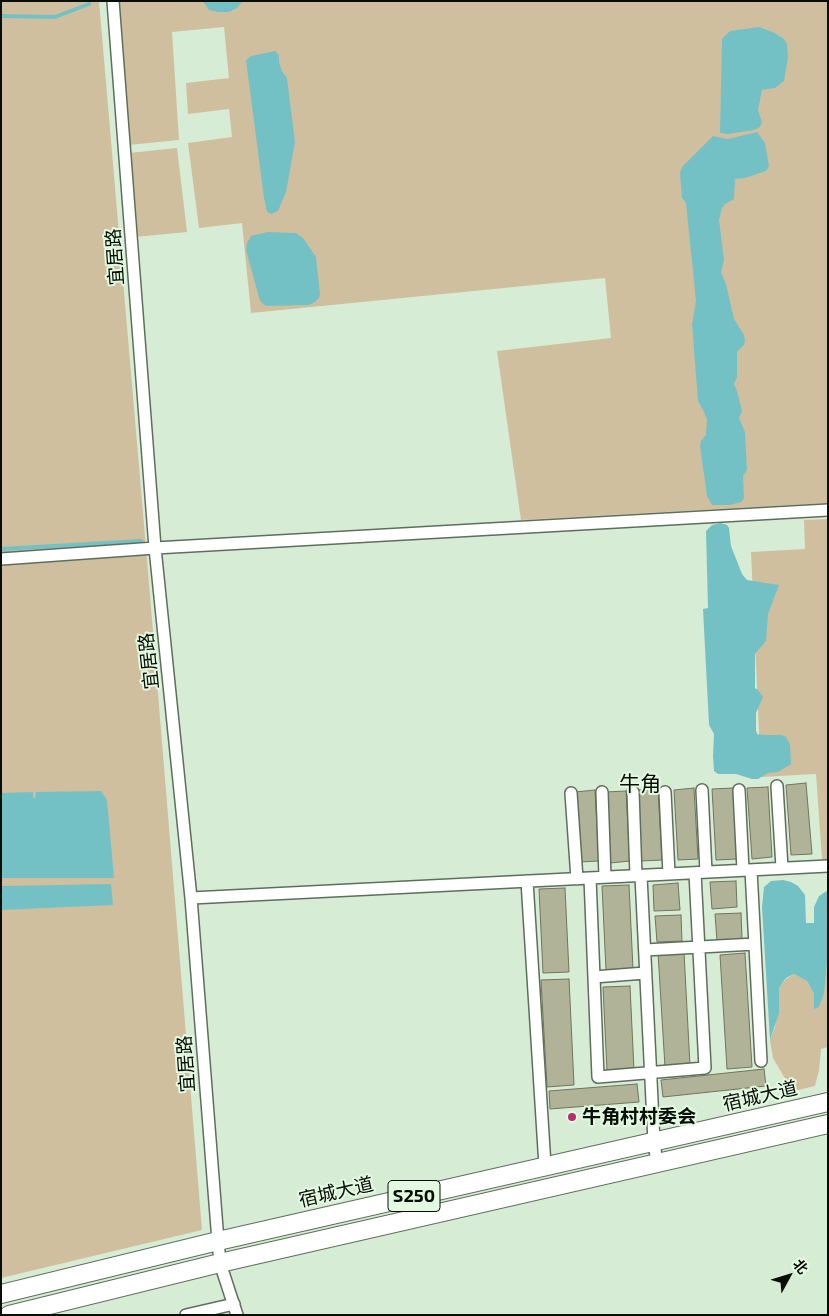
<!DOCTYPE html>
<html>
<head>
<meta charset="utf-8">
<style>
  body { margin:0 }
  #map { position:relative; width:829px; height:1316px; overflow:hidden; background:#d7ecd4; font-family:"Exo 2","Noto Sans SC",sans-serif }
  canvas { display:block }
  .frame { position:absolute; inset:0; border:2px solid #070e06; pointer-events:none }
  .north { position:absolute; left:764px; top:1251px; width:50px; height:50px; -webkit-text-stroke:4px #e4f9e1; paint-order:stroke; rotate:51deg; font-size:14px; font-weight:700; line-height:20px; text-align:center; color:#070e06 }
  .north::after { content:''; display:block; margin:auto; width:18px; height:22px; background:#070e06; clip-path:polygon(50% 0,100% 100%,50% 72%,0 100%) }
</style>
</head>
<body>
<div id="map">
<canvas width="829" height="1316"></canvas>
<div class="frame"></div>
<div class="north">北</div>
</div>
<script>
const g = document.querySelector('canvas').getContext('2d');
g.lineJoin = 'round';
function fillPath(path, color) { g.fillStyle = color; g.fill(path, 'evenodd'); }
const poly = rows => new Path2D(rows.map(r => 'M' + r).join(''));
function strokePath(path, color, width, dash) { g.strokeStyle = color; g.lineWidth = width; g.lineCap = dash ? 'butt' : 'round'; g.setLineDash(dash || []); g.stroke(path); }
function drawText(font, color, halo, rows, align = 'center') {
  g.font = font + ' "Exo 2","Noto Sans SC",sans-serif'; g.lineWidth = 4; g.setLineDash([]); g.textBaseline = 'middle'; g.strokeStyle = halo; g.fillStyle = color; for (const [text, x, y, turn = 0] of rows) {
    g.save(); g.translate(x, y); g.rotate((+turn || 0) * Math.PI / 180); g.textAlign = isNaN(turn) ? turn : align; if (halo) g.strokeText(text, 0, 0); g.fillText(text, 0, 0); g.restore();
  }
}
fillPath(poly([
  [1,1,99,1,147,559,202,1230,1,1278],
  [117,1,828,1,828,503,521,520,497,351,611,338,605,278,251,313,242,223,199,228,188,143,232,137,229,109,188,114,186,83,229,78,224,27,172,32,179,140,129,145],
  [177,148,187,232,135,237,129,153],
  [828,519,828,871,822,859,816,774,761,777,751,552,805,549,804,520],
  [828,955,828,1047,821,1049,819,1070,815,1086,798,1090,790,1087,773,1058,770,1040,775,1027,779,988,786,979,794,974,807,981,814,994,826,973]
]), '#d0bf9f');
fillPath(poly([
  [203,1,243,1,237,8,229,12,218,12,209,10],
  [759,27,773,32,784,39,787,44,788,57,784,81,775,88,762,90,758,110,762,122,760,127,754,130,728,134,720,133,722,39,730,31],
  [275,51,279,55,279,62,282,71,287,78,295,142,286,192,278,211,271,214,267,212,264,198,246,60,251,56],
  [757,132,765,143,769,166,766,171,745,178,735,179,734,199,725,204,722,208,719,220,724,260,721,272,726,284,734,319,744,335,745,341,744,345,737,352,737,377,734,384,737,391,742,411,739,418,745,432,747,470,743,476,744,498,741,502,730,505,712,505,707,496,700,446,701,441,706,435,707,419,703,410,698,401,692,324,696,301,686,203,682,198,680,173,682,167,713,136,728,139],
  [268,232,296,233,303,238,316,257,320,294,319,298,315,302,309,305,266,306,260,301,246,250,247,243,251,236],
  [721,523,727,525,729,528,731,546,742,574,747,580,779,585,768,614,766,641,755,654,755,688,758,690,763,697,756,713,756,730,757,734,763,735,782,735,786,737,790,744,791,764,778,772,768,773,758,779,752,779,736,774,718,774,714,771,713,756,714,734,709,725,703,609,708,608,706,531,712,525],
  [101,791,107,800,114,878,1,878,1,793,33,792,33,798,35,798,36,792],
  [783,880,791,882,798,886,805,895,806,923,814,923,814,907,819,896,828,890,828,955,824,993,819,1007,814,1009,814,994,807,981,794,974,786,978,779,988,779,1013,770,1040,762,907,764,887,771,881],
  [111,884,113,905,1,910,1,886]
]), '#74c1c5');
strokePath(poly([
  [1,16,55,17,89,4],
  [1,549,141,541]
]), '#74c1c5', 4);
const building = poly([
  [806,783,812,854,791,855,786,785,806,783],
  [768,787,772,857,752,859,747,788,768,787],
  [694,788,698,859,678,860,674,790,694,788],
  [733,788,737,859,716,860,712,789,733,788],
  [658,789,662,860,641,861,638,790,658,789],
  [595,790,599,861,579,862,575,792,595,790],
  [626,791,630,861,610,863,606,792,626,791],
  [736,881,737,907,712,909,710,882,736,881],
  [678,883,680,910,654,911,653,885,678,883],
  [629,885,633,969,606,970,602,886,629,885],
  [565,888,569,972,543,973,539,889,565,888],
  [741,913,742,939,717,941,715,914,741,913],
  [681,915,682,941,657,942,655,916,681,915],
  [684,952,690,1066,665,1067,658,953,684,952],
  [745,953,752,1067,727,1069,720,955,745,953],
  [569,979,574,1085,547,1087,541,980,569,979],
  [630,986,634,1070,607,1071,603,987,630,986],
  [764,1069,766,1086,663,1097,661,1080,764,1069],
  [637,1084,639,1102,550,1109,549,1091,637,1084]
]);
fillPath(building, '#b0b398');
strokePath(building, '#71745a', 1);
const street = poly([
  [113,1,155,548,191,898,218,1241,220,1263,237,1315],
  [1,559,155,548,828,510],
  [777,786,782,868],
  [702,790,706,872],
  [739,790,743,870],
  [602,792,605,877],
  [633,792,636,876],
  [665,792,669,874],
  [571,793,577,879],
  [751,870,761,1061],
  [641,876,654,1142,657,1164],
  [590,878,598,1077,705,1068,695,873],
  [527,881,545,1166],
  [191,898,828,866],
  [645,950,755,944],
  [594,977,645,973],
  [186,1315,234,1304]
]);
const primary = poly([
  [1,1294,218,1241,828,1102],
  [9,1315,220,1263,828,1124]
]);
strokePath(street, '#5d6f5b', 14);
strokePath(primary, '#5d6f5b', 20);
strokePath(street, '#fff', 11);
strokePath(primary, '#fff', 18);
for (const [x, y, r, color] of [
  [572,1117,5,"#b62e6e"]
]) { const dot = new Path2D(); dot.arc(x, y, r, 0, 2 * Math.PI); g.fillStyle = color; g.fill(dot); strokePath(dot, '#e4f9e1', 2); }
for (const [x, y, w] of [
  [414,1196,52]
]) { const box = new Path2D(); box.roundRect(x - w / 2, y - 15.5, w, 31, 4); g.fillStyle = '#e4f9e1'; g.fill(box); strokePath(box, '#070e06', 1); }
drawText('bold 18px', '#070e06', null, [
  ["S250",414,1196]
]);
drawText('19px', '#070e06', '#e4f9e1', [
  ["宜居路",115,257,-94],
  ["宜居路",149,661,-96],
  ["宜居路",186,1064,-94],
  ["宿城大道",760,1096,-13],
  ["宿城大道",336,1192,-13]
]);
drawText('bold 19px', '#070e06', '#e4f9e1', [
  ["牛角村村委会",582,1117]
], 'left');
drawText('21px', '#070e06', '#e4f9e1', [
  ["牛角",640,784]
]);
</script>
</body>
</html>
